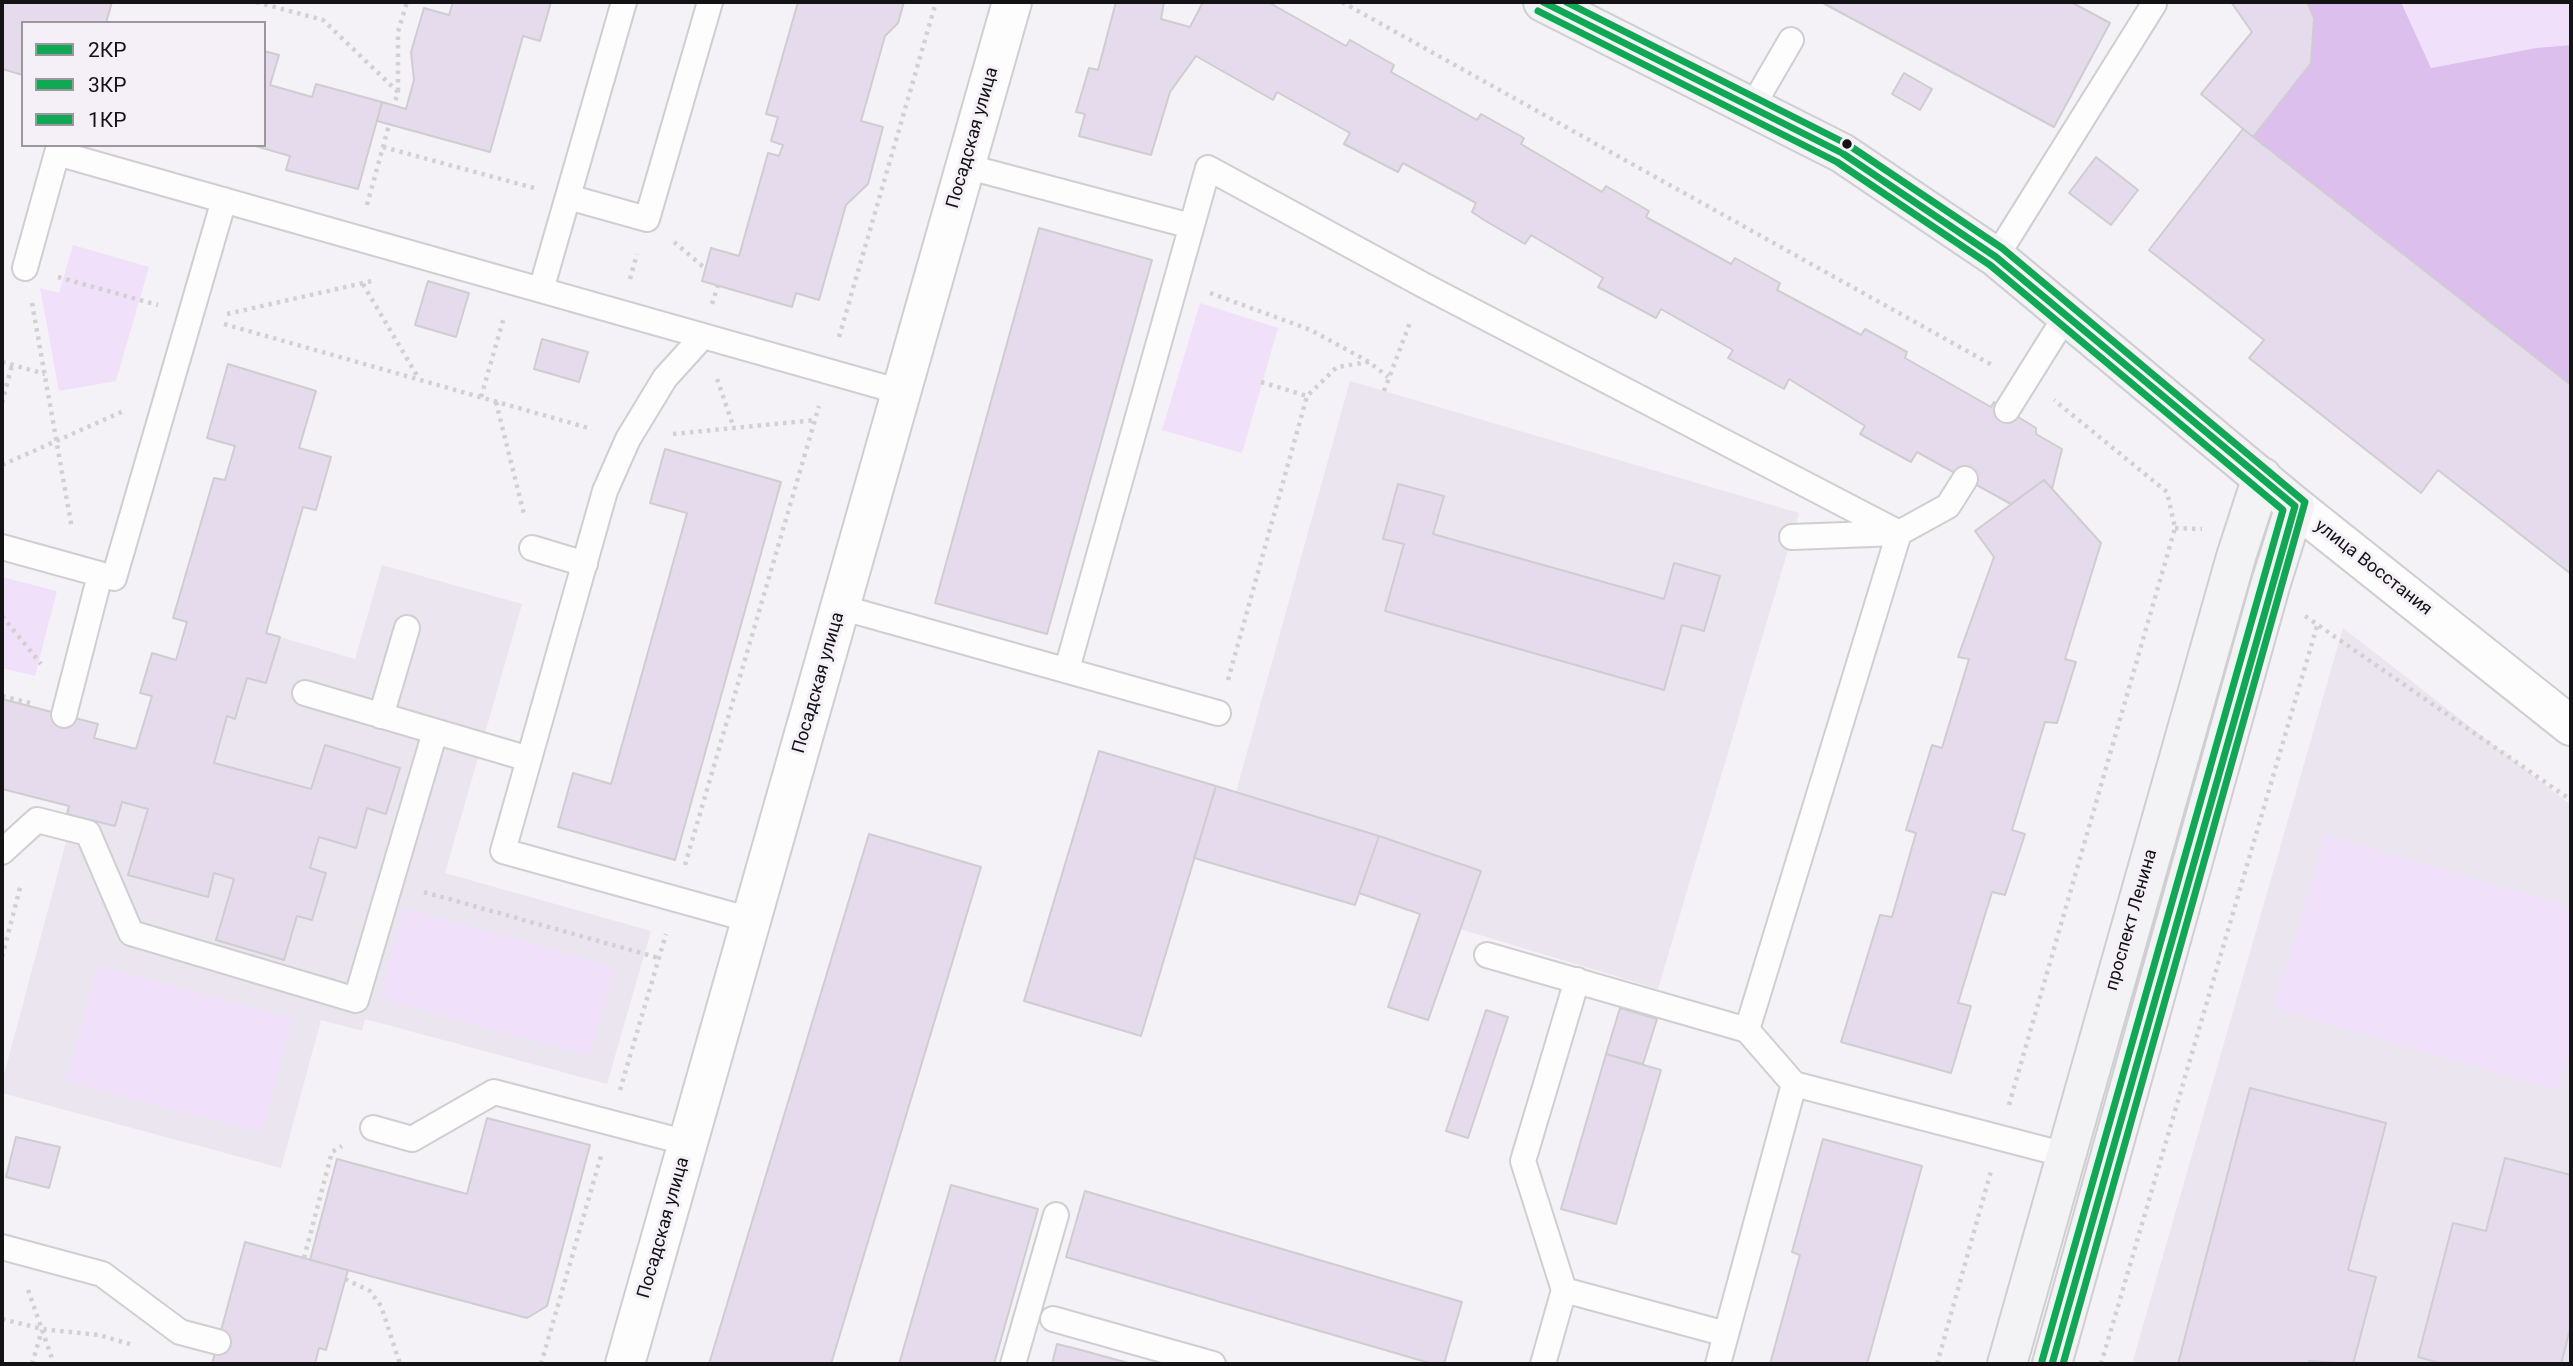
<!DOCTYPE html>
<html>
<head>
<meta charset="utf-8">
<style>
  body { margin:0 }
  #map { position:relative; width:2573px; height:1366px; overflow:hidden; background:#f4f2f6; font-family:Roboto,sans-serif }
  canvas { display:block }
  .frame { position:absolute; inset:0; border:4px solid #131214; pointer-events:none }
  .legend { position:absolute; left:21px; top:21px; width:245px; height:126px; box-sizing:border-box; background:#f5f0f8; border:2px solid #9b979d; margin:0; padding:9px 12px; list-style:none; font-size:21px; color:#131214 }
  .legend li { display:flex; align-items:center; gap:14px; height:35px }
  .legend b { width:35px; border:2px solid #9b979d }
</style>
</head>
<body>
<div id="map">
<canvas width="2573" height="1366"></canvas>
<div class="frame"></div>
<ul class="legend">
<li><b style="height:9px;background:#10a855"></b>2КР</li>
<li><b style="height:9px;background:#10a855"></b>3КР</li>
<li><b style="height:9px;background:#10a855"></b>1КР</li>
</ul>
</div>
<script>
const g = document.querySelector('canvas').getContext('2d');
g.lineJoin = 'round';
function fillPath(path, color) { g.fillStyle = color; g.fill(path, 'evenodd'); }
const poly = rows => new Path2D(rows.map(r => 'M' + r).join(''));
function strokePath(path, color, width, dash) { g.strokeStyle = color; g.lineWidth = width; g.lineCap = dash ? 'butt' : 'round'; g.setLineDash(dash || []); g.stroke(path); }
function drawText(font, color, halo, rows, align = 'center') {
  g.font = font + ' Roboto,sans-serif'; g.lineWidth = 6; g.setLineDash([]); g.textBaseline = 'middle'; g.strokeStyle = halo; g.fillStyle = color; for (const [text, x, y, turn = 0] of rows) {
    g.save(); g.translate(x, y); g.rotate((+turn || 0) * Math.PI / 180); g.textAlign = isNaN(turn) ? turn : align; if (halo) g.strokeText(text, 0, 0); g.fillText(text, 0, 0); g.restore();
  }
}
fillPath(poly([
  [1350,381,1799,513,1658,989,1460,929,1480,871,1236,792],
  [382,565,522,604,445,873,651,931,607,1084,365,1019,362,1031,321,1020,281,1168,2,1093,2,1082,73,816,115,826,122,802,196,823,227,717,234,719,247,678,266,683,280,637,355,659],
  [2343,628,2571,805,2571,1364,2132,1364]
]), '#eae5ef');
fillPath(poly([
  [2401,2,2571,2,2571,45,2536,48,2431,68],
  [73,245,149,267,116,381,59,391,40,288,59,293],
  [1200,303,1278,328,1242,453,1162,430],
  [2,577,57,591,35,676,2,668],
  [2326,835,2571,907,2571,1050,2559,1091,2275,1008],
  [405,908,615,967,590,1056,380,998],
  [98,966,293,1018,262,1133,67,1081]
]), '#f0e0fa');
fillPath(poly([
  [2307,2,2401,2,2431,68,2536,48,2571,45,2571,385,2253,137,2311,63,2314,18]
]), '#dcbfec');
const building = poly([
  [2,2,26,3,112,2,106,23,23,23,23,75,2,69,2,2],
  [453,2,551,2,540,41,523,36,490,152,377,121,382,102,406,109,414,80,411,52,424,8,449,15,453,2],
  [798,2,904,2,898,23,885,36,861,121,883,127,868,184,846,205,819,300,796,293,792,307,702,281,711,248,739,256,768,153,779,156,783,145,771,141,778,117,766,114,798,2],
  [1116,2,1164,2,1161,19,1190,27,1203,2,1268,2,1346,46,1350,40,1394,65,1391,72,1477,120,1481,114,1524,138,1521,144,1602,192,1606,186,1649,211,1646,217,1731,264,1735,258,1780,283,1777,290,1861,335,1865,329,1907,352,1905,358,1991,407,1994,402,2036,428,2036,434,2062,449,2052,489,2044,480,2011,504,1917,452,1911,462,1860,434,1865,426,1789,379,1784,389,1728,358,1733,350,1661,309,1656,318,1598,287,1603,278,1531,235,1525,244,1484,220,1472,212,1476,203,1403,163,1398,172,1344,144,1350,133,1277,92,1273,100,1196,56,1170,92,1151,155,1079,136,1085,114,1076,112,1089,68,1098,70,1116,2],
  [1821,2,2071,2,2110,23,2054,127,1821,2],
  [2231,2,2307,2,2314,18,2311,63,2253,137,2201,94,2252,32,2231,2],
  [264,51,279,55,270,85,312,97,316,84,382,102,358,189,286,170,290,156,252,145,264,145,264,51],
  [1904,73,1932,89,1920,110,1892,94,1904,73],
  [2243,129,2571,385,2571,574,2438,470,2421,493,2249,358,2264,340,2149,250,2243,129],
  [2096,157,2138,190,2111,225,2069,193,2096,157],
  [1039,228,1152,260,1047,634,935,603,1039,228],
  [428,281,469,293,456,337,415,325,428,281],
  [542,339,588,352,579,382,534,369,542,339],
  [228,364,316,391,299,448,331,457,316,510,303,507,266,633,280,637,266,683,247,678,235,719,227,716,214,763,311,789,325,745,400,768,386,814,367,808,356,848,319,837,310,868,326,873,312,920,297,916,284,960,216,940,234,879,214,873,208,897,128,875,148,809,122,802,115,826,67,814,69,806,2,789,2,699,98,724,94,738,136,749,152,696,140,693,152,653,176,660,187,622,173,618,214,478,225,480,235,446,207,438,228,364],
  [665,449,781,482,675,860,558,827,573,773,611,784,682,531,687,513,650,503,665,449],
  [2044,480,2101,543,2065,659,2076,662,2057,723,2045,722,2012,830,2025,834,2005,895,1992,892,1958,1003,1971,1006,1951,1073,1841,1042,1880,915,1892,917,1916,833,1906,830,1932,745,1942,748,1969,659,1958,657,1994,557,1975,531,2044,480],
  [1398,484,1444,496,1433,534,1664,599,1674,563,1720,576,1704,631,1682,625,1664,690,1385,611,1404,544,1383,539,1398,484],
  [1099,751,1216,786,1141,1036,1024,1001,1099,751],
  [1216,786,1379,836,1355,905,1194,858,1216,786],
  [869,834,981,867,831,1364,709,1364,869,834],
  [1379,836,1481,871,1428,1020,1388,1007,1420,914,1359,893,1379,836],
  [1620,1008,1657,1019,1643,1064,1606,1054,1620,1008],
  [1486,1010,1508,1017,1468,1138,1446,1131,1486,1010],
  [1606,1054,1661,1070,1616,1224,1561,1209,1606,1054],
  [2250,1088,2386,1123,2348,1270,2376,1277,2353,1364,2309,1361,2308,1364,2178,1364,2250,1088],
  [487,1118,590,1145,547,1306,527,1318,310,1260,337,1159,467,1194,487,1118],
  [16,1137,60,1147,49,1188,6,1177,16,1137],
  [1823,1139,1922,1166,1867,1364,1770,1364,1800,1255,1792,1252,1823,1139],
  [2505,1158,2571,1175,2571,1325,2561,1364,2443,1364,2418,1357,2453,1223,2486,1231,2505,1158],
  [951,1185,1038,1209,994,1364,899,1364,951,1185],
  [1085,1191,1462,1302,1444,1364,1433,1364,1066,1257,1085,1191],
  [245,1242,348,1270,326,1350,319,1348,315,1364,212,1364,245,1242],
  [1057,1344,1081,1350,1132,1364,1052,1364,1057,1344]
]);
fillPath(building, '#e6dbec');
strokePath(building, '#cecdd0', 2);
const service = poly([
  [1752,107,1791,40],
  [965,166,1191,226],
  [568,197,647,219,710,2],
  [1996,257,2154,4],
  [25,268,57,153,901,392],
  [541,290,624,2],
  [703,336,665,378,628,439,605,491,503,851,751,920],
  [2007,410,2067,314],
  [1792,537,1898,533],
  [2,547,114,578,224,200],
  [532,548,585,564],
  [840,607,1218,713],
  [1067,669,1208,168,1425,286,1899,533],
  [305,693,529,759],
  [64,715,100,575],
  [381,716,407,628],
  [2,852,37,820,88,833,131,933,356,1000,435,732],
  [1487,955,1747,1030,1794,1084,2066,1155],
  [1747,1030,1899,533,1948,506,1965,479],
  [373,1128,412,1139,494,1092,688,1143],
  [2,1247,102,1274,180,1332,218,1342],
  [1564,1290,1726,1334],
  [1053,1319,1213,1364],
  [1013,1364,1056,1215],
  [1543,1364,1564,1290,1523,1161,1577,980],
  [1718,1364,1794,1084]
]);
const minor = poly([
  [625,1364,1012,2]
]);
const tertiary = poly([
  [2295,506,2571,726]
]);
const secondary = poly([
  [1543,2,1842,153,1996,257,2295,506,2270,586,2052,1364],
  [2007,1364,2236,557,2262,477]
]);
strokePath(service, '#cfced0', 28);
strokePath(minor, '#cfced0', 42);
strokePath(tertiary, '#cfced0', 42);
strokePath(secondary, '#cfced0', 42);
strokePath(poly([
  [256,2,323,20,398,92,394,105],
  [1342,2,1992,365],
  [398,91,398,32,407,2],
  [383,147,534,188],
  [367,205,389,125],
  [674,242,706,269],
  [58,277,158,305],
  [630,279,637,254],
  [363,284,419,379],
  [1210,293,1311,330,1369,362,1388,377],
  [32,303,72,529],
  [712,304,718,285],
  [227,314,372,281],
  [224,324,592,429],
  [839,337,936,2],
  [2,362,45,374],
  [717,379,734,428],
  [1261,382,1307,396],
  [1384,391,1411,320],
  [481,397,504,317],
  [496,402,524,514],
  [2,403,12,365],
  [673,434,815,420],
  [2,465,126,410],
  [2175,528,2202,529],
  [2,616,41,664],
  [2305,616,2571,800],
  [1228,680,1307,396,1337,367,1369,362],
  [2,696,30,703],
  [685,865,819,406],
  [424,892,659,958],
  [2,957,21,884],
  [620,1090,666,934],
  [2009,1105,2175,528,2167,492,2054,400],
  [304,1258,332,1152,342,1146],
  [345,1279,370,1291,381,1306,400,1364],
  [28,1290,54,1364],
  [2,1319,42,1329,99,1335,133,1345],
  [32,1364,42,1330],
  [541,1364,601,1156],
  [1937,1364,1991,1171],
  [2101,1364,2317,626]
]), '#d1d1d2', 4.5, [3.5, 5]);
strokePath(service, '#fdfdfe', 24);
strokePath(minor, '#fdfdfe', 38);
strokePath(tertiary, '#fdfdfe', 38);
strokePath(secondary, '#f3f2f4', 38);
strokePath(poly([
  [1543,2,1842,153,1996,257,2295,506,2052,1364]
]), '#10a855', 7);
strokePath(poly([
  [1538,11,1837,162,1990,265,2283,510,2042,1361]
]), '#10a855', 7);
strokePath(poly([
  [1566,2,1847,144,2002,248,2305,502,2063,1364]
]), '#10a855', 7);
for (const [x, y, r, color] of [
  [1847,144,6,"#131214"]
]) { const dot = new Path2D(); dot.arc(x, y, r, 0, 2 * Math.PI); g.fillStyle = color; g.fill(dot); strokePath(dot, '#f5f0f8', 2.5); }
drawText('18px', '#131214', '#f5f0f8', [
  ["Посадская улица",973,138,-74],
  ["улица Восстания",2373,568,38],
  ["Посадская улица",819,683,-74],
  ["проспект Ленина",2132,920,-74],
  ["Посадская улица",664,1228,-74]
]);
</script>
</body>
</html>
